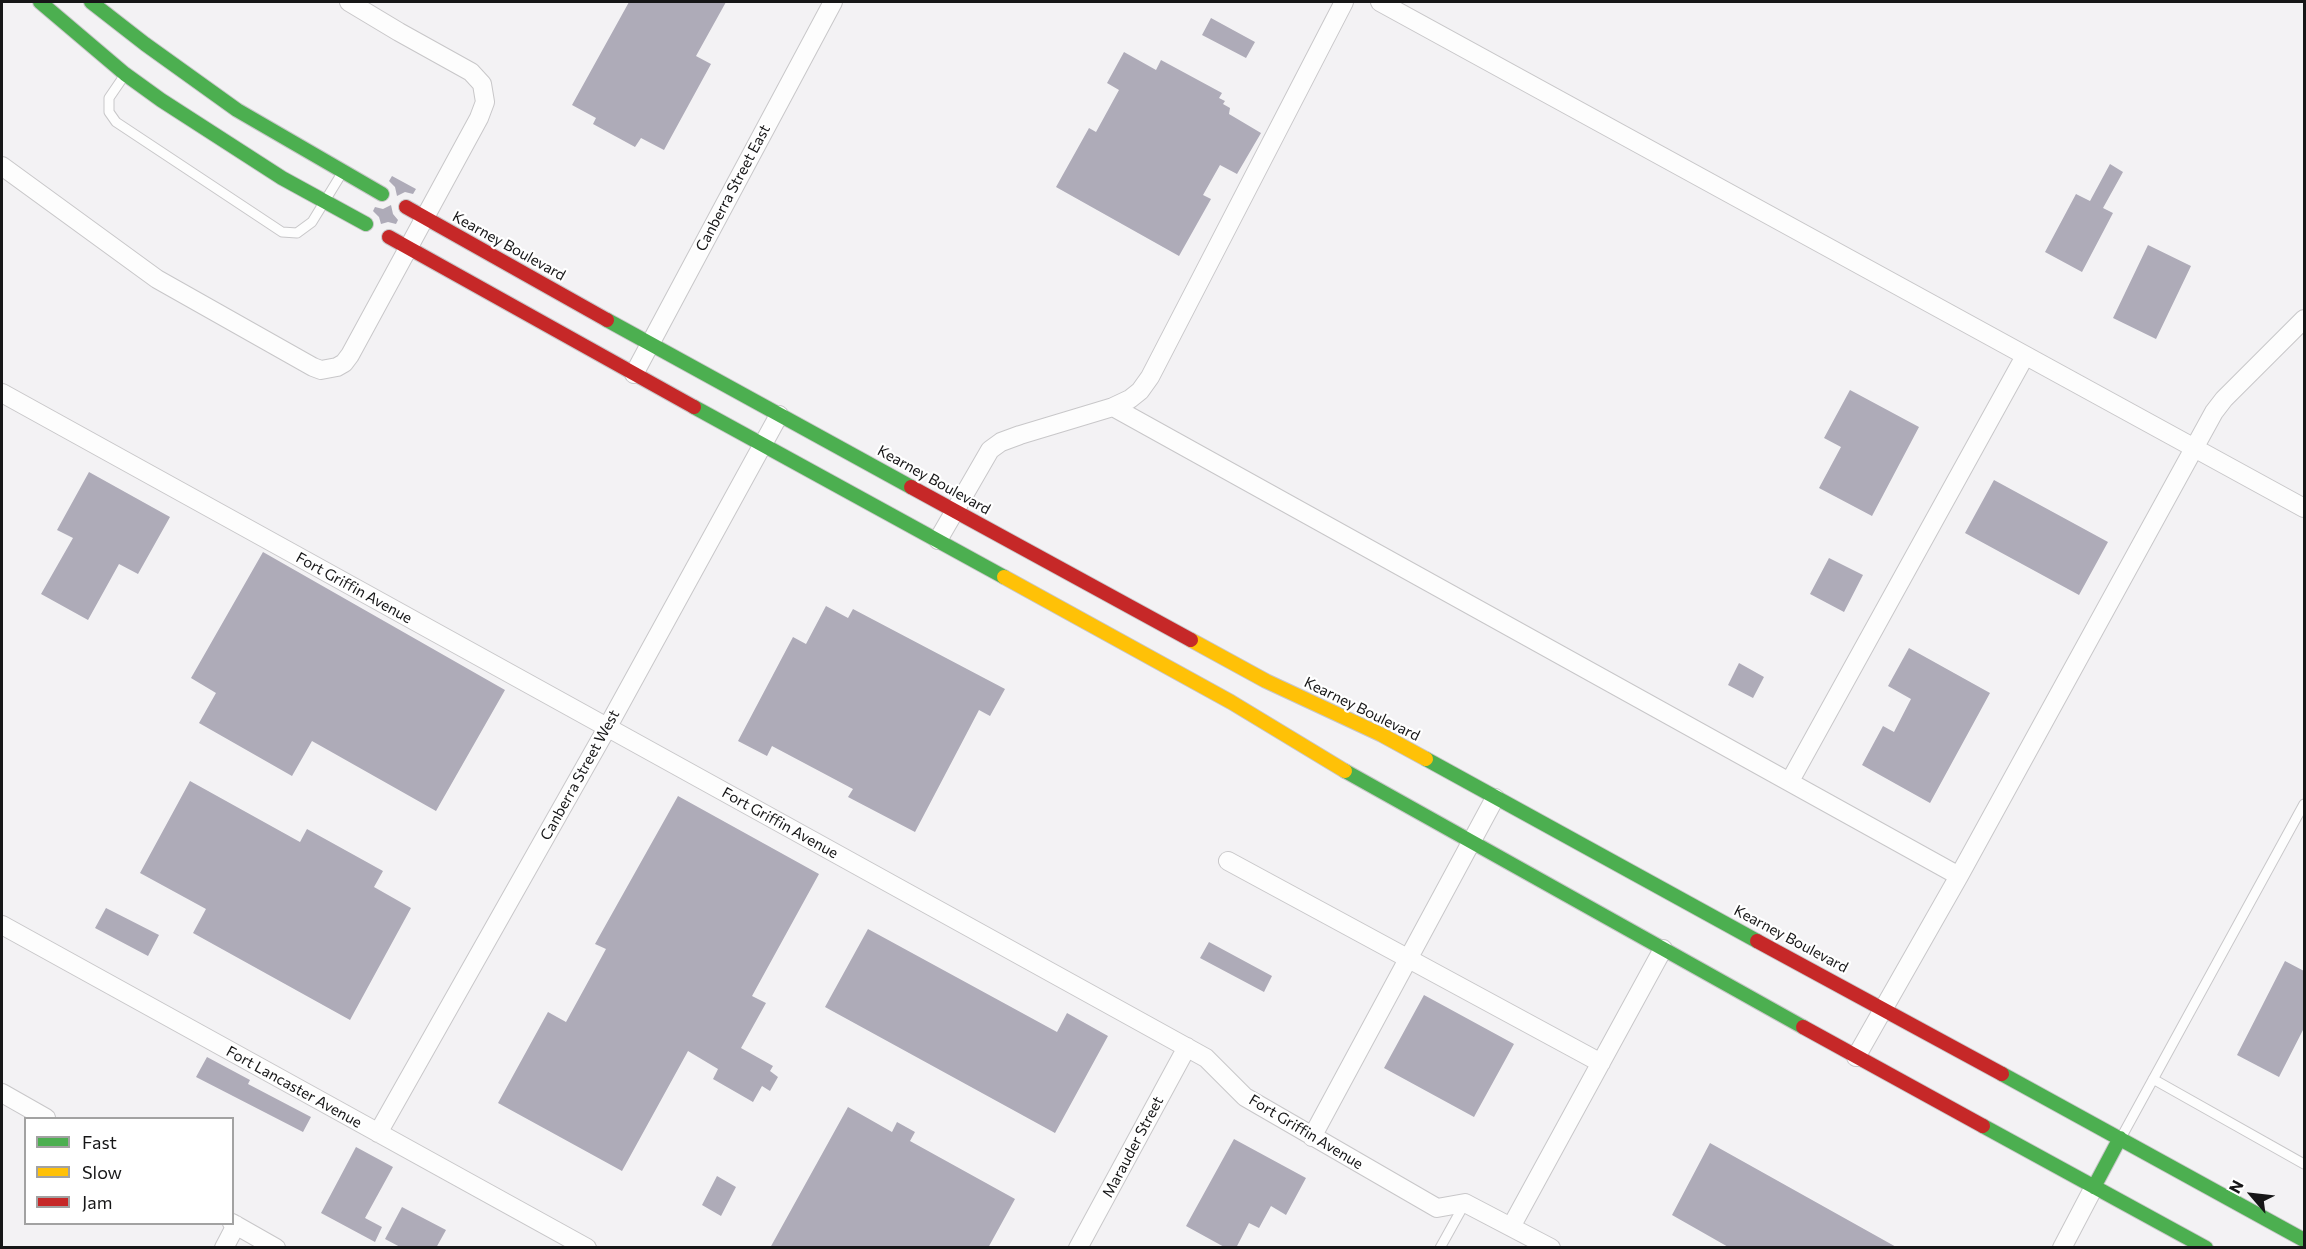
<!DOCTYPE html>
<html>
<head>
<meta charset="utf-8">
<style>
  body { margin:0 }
  #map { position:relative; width:2306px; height:1249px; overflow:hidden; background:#f3f2f4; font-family:Commissioner,sans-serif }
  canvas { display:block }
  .frame { position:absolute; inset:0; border:3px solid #161617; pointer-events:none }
  .legend { position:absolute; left:24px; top:1117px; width:210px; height:108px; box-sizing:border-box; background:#fff; border:2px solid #a2a2a2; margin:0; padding:8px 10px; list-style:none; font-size:18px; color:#161617 }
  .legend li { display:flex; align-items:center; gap:12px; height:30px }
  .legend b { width:30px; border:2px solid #a2a2a2 }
  .north { position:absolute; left:2222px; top:1165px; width:60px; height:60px; -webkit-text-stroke:4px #fff; paint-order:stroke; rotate:298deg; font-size:16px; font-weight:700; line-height:24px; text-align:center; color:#161617 }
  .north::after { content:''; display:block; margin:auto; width:21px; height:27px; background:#161617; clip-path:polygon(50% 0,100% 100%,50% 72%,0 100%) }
</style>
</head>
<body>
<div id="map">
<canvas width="2306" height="1249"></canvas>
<div class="frame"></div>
<ul class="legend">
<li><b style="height:8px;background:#4caf50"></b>Fast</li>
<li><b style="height:8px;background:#ffc107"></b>Slow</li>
<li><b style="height:8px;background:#c62828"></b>Jam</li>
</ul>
<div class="north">N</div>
</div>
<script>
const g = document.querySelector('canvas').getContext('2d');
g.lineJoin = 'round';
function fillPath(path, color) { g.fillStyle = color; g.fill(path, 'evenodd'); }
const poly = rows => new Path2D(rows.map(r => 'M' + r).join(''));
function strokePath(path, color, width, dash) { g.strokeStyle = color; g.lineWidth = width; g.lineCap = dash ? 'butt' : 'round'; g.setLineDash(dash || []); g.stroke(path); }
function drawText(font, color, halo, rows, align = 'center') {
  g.font = font + ' Commissioner,sans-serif'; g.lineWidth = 4.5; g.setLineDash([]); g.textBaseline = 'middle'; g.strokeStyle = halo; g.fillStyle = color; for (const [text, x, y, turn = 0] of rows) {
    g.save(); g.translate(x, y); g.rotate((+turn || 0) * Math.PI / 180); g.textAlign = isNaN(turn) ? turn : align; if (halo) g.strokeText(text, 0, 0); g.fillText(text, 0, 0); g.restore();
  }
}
fillPath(poly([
  [629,2,726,2,696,56,711,64,664,150,641,138,635,147,593,124,596,118,572,105],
  [1211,18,1255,42,1246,58,1202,35],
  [1124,52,1156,70,1161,60,1222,93,1219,98,1225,101,1223,104,1230,108,1229,114,1261,133,1237,174,1220,165,1203,195,1211,199,1179,256,1056,187,1089,128,1096,132,1119,90,1107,83],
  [2110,164,2123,172,2103,208,2113,213,2082,272,2045,252,2076,194,2090,201],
  [392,176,416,189,413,194,405,192,397,196,395,187,389,181],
  [391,205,393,214,398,220,396,224,388,222,381,224,379,217,373,211,375,207,383,209],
  [2148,245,2191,266,2156,339,2113,318],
  [1850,390,1919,427,1872,516,1819,488,1841,447,1824,438],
  [89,472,170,517,138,574,119,564,88,620,41,594,73,538,57,530],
  [1994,480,2108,542,2079,595,1965,533],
  [263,552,505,690,436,811,312,741,292,776,199,723,216,693,191,678],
  [1829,558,1863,575,1844,612,1810,594],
  [826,606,848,618,853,609,1005,689,990,716,979,710,915,832,848,797,853,789,772,746,767,756,738,741,793,637,806,644],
  [1909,648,1990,693,1930,803,1862,765,1883,726,1894,732,1911,699,1888,686],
  [1739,663,1764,677,1753,698,1728,685],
  [190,781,300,842,307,829,383,871,374,887,411,908,350,1020,193,933,206,909,140,873],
  [678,796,819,874,752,996,766,1003,741,1048,773,1066,770,1071,778,1077,770,1091,762,1086,753,1102,713,1079,718,1069,688,1051,622,1171,498,1103,548,1012,566,1022,606,949,595,944],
  [106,908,159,935,148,956,95,928],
  [868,929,1057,1032,1067,1013,1108,1036,1055,1133,825,1007],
  [1209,942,1272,976,1264,992,1200,958],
  [2285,961,2304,971,2304,1028,2279,1077,2237,1055],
  [1424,995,1514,1044,1474,1117,1384,1068],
  [207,1057,250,1080,248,1084,311,1117,303,1132,196,1077],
  [848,1107,892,1132,897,1122,915,1132,910,1141,1015,1199,988,1248,770,1248],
  [1234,1139,1306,1178,1286,1215,1271,1206,1259,1228,1249,1223,1236,1248,1226,1248,1186,1226],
  [1710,1143,1898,1248,1730,1248,1672,1215],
  [356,1147,393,1167,365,1218,382,1227,375,1242,321,1213],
  [717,1176,736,1187,721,1216,702,1205],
  [402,1207,446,1230,436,1248,402,1248,385,1239]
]), '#aeabb8');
const lane = poly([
  [124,76,109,98,109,112,116,122,282,232,297,233,312,222,342,173],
  [2153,1079,2304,1164],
  [2122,1136,2304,804],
  [1440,1248,1465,1203]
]);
const street = poly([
  [1380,2,2304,508],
  [2,166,157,279,313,367,321,370,337,367,344,363,350,355,479,118,485,102,482,84,471,72,399,32,349,2],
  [634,374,833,2],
  [2,393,1206,1058,1245,1097,1437,1208,1465,1203,1551,1248],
  [1113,407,1959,876],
  [938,540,990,450,1001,442,1020,435,1113,407,1130,399,1140,391,1150,377,1344,2],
  [1790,781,2025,356],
  [1228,861,1601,1063],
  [2,925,587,1248],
  [1856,1057,1959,876,2214,412,2224,399,2304,319],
  [2,1093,46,1118],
  [378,1133,607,728,779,415],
  [1312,1137,1495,798],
  [232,1223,276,1248],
  [1511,1227,1663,949],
  [224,1248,236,1225],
  [1078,1248,1187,1047],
  [2062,1248,2094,1187]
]);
const fast = poly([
  [40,2,125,74,161,100,282,178,366,224],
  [91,2,145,44,237,110,382,194],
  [607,320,911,487],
  [694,407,1004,577],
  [1426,759,1757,941],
  [1345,771,1803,1027],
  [2002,1074,2304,1240],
  [1983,1126,2206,1248],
  [2094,1187,2120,1138]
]);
const slow = poly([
  [1004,577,1231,702,1345,771],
  [1191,640,1266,681,1382,735,1426,759]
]);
const jam = poly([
  [406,207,607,320],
  [389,237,694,407],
  [911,487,1191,640],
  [1757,941,2002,1074],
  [1803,1027,1983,1126]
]);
strokePath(lane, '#c8c7c9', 11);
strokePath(street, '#c8c7c9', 20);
strokePath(fast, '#c8c7c9', 16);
strokePath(slow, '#c8c7c9', 16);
strokePath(jam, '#c8c7c9', 16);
strokePath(lane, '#fdfdfd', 9);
strokePath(street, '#fdfdfd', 18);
strokePath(fast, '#4caf50', 14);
strokePath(slow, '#ffc107', 14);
strokePath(jam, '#c62828', 14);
drawText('15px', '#161617', '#fff', [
  ["Canberra Street East",733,188,-62],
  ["Kearney Boulevard",509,246,29],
  ["Kearney Boulevard",934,480,29],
  ["Fort Griffin Avenue",354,588,29],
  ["Kearney Boulevard",1362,709,26],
  ["Canberra Street West",580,775,-61],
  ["Fort Griffin Avenue",780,823,29],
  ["Kearney Boulevard",1791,939,28],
  ["Fort Lancaster Avenue",294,1087,29],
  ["Fort Griffin Avenue",1306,1132,31],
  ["Marauder Street",1133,1147,-62]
]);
</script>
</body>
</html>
